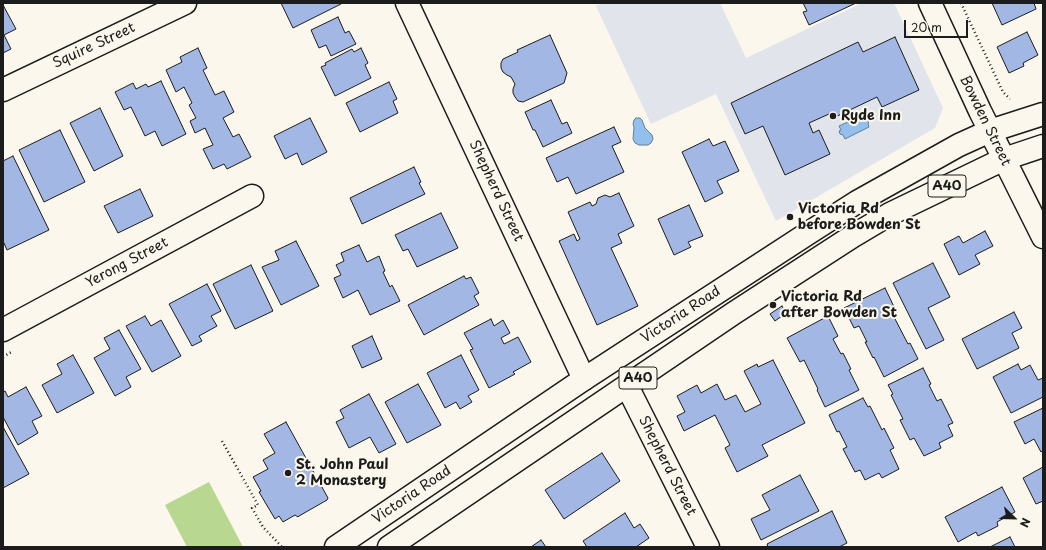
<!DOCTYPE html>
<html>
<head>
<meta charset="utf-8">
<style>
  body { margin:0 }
  #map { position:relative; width:1046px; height:550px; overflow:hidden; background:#fbf7ec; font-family:"Playpen Sans",sans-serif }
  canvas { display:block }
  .frame { position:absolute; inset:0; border:4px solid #1c1c1c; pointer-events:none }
  .north { position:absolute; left:994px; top:498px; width:40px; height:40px; -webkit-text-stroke:3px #fbf7ec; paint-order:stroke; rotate:113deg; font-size:11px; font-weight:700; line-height:16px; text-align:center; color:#1c1c1c }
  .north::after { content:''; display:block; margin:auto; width:14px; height:18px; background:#1c1c1c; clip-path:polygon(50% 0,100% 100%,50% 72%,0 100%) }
  .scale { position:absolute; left:904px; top:20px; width:64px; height:18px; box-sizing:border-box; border:2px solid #1c1c1c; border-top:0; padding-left:5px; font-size:12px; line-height:14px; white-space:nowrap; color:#1c1c1c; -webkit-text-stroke:3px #fbf7ec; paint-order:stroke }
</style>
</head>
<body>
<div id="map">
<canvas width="1046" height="550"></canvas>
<div class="frame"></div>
<div class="north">N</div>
<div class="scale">20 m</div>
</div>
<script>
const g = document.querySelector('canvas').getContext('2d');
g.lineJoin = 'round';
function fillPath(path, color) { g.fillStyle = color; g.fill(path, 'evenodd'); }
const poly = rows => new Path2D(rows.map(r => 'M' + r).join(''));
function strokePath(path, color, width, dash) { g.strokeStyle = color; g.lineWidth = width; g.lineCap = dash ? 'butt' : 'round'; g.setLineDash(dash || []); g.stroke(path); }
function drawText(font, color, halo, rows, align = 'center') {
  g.font = font + ' "Playpen Sans",sans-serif'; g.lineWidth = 4; g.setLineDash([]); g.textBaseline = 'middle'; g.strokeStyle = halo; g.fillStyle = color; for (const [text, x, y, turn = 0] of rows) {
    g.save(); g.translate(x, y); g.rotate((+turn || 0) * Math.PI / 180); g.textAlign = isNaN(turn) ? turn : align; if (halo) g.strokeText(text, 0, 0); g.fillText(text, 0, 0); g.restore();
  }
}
fillPath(poly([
  [603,3,720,3,746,58,862,3,894,3,943,108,935,128,776,221,716,94,651,124,596,6]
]), '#e1e4ea');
fillPath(poly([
  [209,482,243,547,187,547,165,505]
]), '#b8d790');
const water = poly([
  [863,115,865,118,868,119,869,121,868,124,869,127,845,139,843,135,840,134,839,131,841,130,839,126,863,115],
  [636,118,640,118,642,120,645,128,652,135,653,139,651,143,648,145,639,145,635,143,633,139,634,127,633,124,634,120,636,118]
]);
fillPath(water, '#92bfec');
strokePath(water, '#637e99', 1);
const building = poly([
  [281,3,340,3,341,4,293,28,281,3],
  [803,3,856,3,809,25,803,12,807,11,803,3],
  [992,3,1034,3,1036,9,1002,25,992,3],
  [3,5,16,29,4,35,11,49,3,53,3,5],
  [338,17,345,33,349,31,356,44,331,56,326,45,319,48,311,30,338,17],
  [1027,32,1038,55,1023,63,1024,66,1009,73,997,47,1027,32],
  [550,35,567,73,564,83,523,102,518,101,515,97,513,93,513,89,515,84,511,77,507,75,503,72,501,68,501,63,503,59,518,52,517,50,550,35],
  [895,37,919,90,882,107,877,97,831,119,829,114,809,123,813,133,819,130,830,154,785,175,763,126,745,134,731,103,858,42,863,52,895,37],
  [198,48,207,68,203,70,215,95,224,91,234,112,223,118,233,137,239,134,251,157,227,169,224,164,213,169,203,149,213,145,205,128,195,133,190,121,196,118,189,105,192,103,184,87,176,92,166,70,182,62,180,57,198,48],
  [361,48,368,63,365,65,371,78,335,96,321,67,326,65,325,63,352,49,354,52,361,48],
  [161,81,186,134,162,146,155,131,145,136,131,107,124,110,115,92,133,83,136,89,146,84,148,87,161,81],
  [389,82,397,99,393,101,398,113,360,132,346,103,389,82],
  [551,100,562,124,567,122,572,133,543,147,535,130,533,130,525,112,551,100],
  [100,108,123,156,94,171,70,123,100,108],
  [310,118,327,152,302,165,297,153,285,159,274,136,310,118],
  [614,127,621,142,612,146,624,172,576,194,568,177,557,182,546,158,614,127],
  [60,130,85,182,44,202,19,150,60,130],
  [709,139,713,146,725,141,739,171,717,181,723,193,705,202,682,152,709,139],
  [13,156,49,230,7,250,3,241,3,161,13,156],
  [414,167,421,182,419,183,425,194,362,224,350,198,414,167],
  [140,189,153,216,118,233,104,206,140,189],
  [619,193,634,226,618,234,622,243,611,248,638,306,597,325,559,241,574,234,577,241,580,239,568,212,590,202,592,206,596,204,598,198,605,195,610,197,619,193],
  [689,205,703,236,688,242,691,247,674,255,658,219,689,205],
  [441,213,458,248,417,267,408,249,403,251,395,235,441,213],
  [985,231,993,246,975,255,980,264,959,275,944,244,959,236,963,243,985,231],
  [296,241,319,286,281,305,262,267,279,260,275,251,296,241],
  [359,245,367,262,379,256,385,271,383,272,390,287,392,285,400,301,370,315,358,290,343,298,334,278,341,275,336,265,344,261,341,253,359,245],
  [933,263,950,297,928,308,944,340,926,349,893,283,933,263],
  [251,265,273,311,235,329,213,284,251,265],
  [464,276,466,279,471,277,479,293,474,296,479,305,424,335,408,305,464,276],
  [207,284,221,311,211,316,217,326,199,336,202,341,192,346,169,304,207,284],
  [885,288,897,313,893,315,908,344,910,343,918,359,884,377,874,357,873,358,865,342,867,342,859,326,854,328,844,308,885,288],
  [782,306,786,313,775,321,770,314,782,306],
  [1014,312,1022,328,1012,333,1019,348,977,369,962,339,1014,312],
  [145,316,151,326,161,320,181,356,152,372,126,326,145,316],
  [828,316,838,336,833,339,841,354,843,353,851,369,849,370,859,390,825,407,817,390,818,389,804,360,800,362,787,338,828,316],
  [491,319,494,326,503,320,510,333,501,338,504,344,518,337,531,362,513,372,515,374,489,388,470,350,473,349,464,333,491,319],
  [119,330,141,369,126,377,131,387,115,396,94,358,110,349,104,338,119,330],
  [372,336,382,359,362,368,352,346,372,336],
  [73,355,94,393,57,413,42,385,62,374,57,364,73,355],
  [461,355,479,390,468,396,472,402,460,409,456,402,445,408,427,373,461,355],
  [773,360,805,423,762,445,768,456,737,472,725,448,730,445,715,415,684,431,677,416,685,412,677,396,697,385,701,393,717,384,725,400,736,395,745,412,761,404,744,371,757,364,758,367,773,360],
  [1018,364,1021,370,1030,365,1038,380,1043,378,1043,397,1011,413,993,377,1018,364],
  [923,368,931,384,929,385,937,401,941,399,953,423,948,425,953,436,939,443,941,448,924,456,914,438,910,440,900,420,903,419,891,395,893,394,888,385,923,368],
  [418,384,441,425,407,443,385,402,418,384],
  [26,387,42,416,32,421,38,433,18,445,3,417,3,392,5,391,8,397,26,387],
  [369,394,396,444,379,453,370,437,349,448,336,422,344,418,340,410,369,394],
  [863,398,868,407,870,406,882,430,884,428,894,448,890,450,899,469,882,478,879,473,865,480,860,470,855,472,843,449,847,447,839,431,837,432,829,415,863,398],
  [1043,408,1043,450,1041,452,1034,439,1025,444,1014,422,1043,408],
  [286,422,328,498,327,500,299,516,298,517,295,515,283,522,279,516,275,519,259,492,261,491,253,477,268,469,263,460,275,453,264,434,286,422],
  [3,427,29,474,3,488,3,427],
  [602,453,620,481,564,519,545,490,602,453],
  [1043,467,1043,501,1036,504,1023,478,1043,467],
  [800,475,819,511,761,540,751,519,770,510,762,495,800,475],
  [1002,487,1015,512,997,522,998,526,978,536,976,532,958,542,945,517,1002,487],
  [832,511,847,543,839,547,768,547,767,544,832,511],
  [625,513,634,528,640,524,649,538,636,547,587,547,583,541,625,513],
  [1010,537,1015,547,990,547,1010,537],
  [541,540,546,547,531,547,541,540]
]);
fillPath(building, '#a3b7e5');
strokePath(building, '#1c1c1c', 1);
const minor = poly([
  [407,3,584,379],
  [930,3,980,111,1043,237],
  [3,90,185,3],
  [3,330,252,196],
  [627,386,708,547]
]);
const highway = poly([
  [336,547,584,379,807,234,857,202,959,145,990,131,1043,114],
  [389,547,734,313,853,236,890,214,1004,159,1043,146]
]);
strokePath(minor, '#1c1c1c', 25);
strokePath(highway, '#1c1c1c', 25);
strokePath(poly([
  [961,3,1003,92,1010,99],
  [3,357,13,351],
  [222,441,258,505,252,508,263,527,282,547]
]), '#1c1c1c', 2.5, [1, 3]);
strokePath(minor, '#fbf7ec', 22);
strokePath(highway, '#fbf7ec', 22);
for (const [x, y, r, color] of [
  [833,116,4,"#1c1c1c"],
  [790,217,4,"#1c1c1c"],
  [773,305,4,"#1c1c1c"],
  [288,473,4,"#1c1c1c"]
]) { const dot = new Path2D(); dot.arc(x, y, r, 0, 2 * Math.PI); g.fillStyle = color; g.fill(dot); strokePath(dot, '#fbf7ec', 1.5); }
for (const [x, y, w] of [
  [947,186,38],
  [638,378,38]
]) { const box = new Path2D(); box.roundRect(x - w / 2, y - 11, w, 22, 3); g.fillStyle = '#fbf7ec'; g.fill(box); strokePath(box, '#1c1c1c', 1); }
drawText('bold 13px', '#1c1c1c', null, [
  ["A40",947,186],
  ["A40",638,378]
]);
drawText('14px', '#1c1c1c', '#fbf7ec', [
  ["Squire Street",94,46,-25],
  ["Bowden Street",985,121,64],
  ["Shepherd Street",496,191,65],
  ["Yerong Street",127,263,-28],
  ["Victoria Road",681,315,-33],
  ["Shepherd Street",667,466,63],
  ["Victoria Road",412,495,-34]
]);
drawText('bold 14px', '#1c1c1c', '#fbf7ec', [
  ["Ryde Inn",841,116],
  ["Victoria Rd",798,209],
  ["before Bowden St",798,225],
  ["Victoria Rd",781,297],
  ["after Bowden St",781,313],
  ["St. John Paul",296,465],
  ["2 Monastery",296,481]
], 'left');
</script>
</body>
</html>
